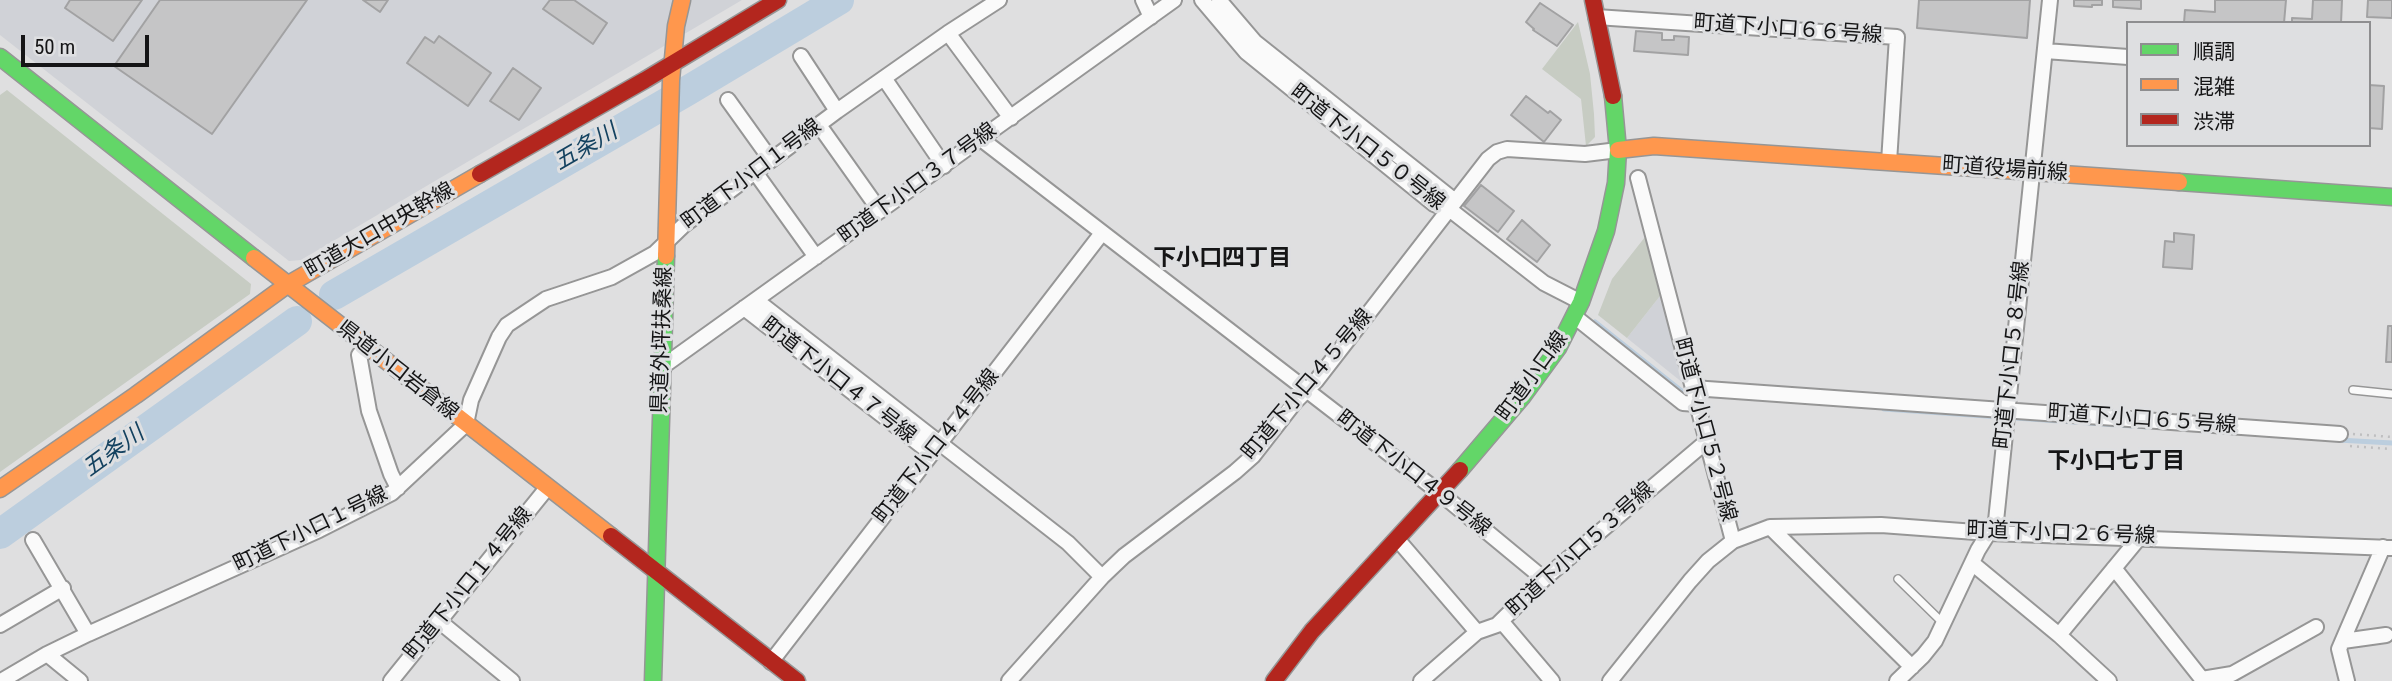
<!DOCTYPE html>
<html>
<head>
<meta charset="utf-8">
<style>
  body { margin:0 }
  #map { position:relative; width:2392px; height:681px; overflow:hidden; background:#dfdfe0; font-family:"Roboto Condensed","Noto Sans JP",sans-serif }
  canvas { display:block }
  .legend { position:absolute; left:2126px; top:21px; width:245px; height:126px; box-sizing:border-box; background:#dedfe1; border:2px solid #8e8e90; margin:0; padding:9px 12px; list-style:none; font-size:21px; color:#151516 }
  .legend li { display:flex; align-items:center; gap:14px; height:35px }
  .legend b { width:35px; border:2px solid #8e8e90 }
  .scale { position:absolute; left:21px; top:35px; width:128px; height:32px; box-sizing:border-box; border:4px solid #151516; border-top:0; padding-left:9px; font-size:21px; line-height:24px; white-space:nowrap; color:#151516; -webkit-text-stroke:5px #dedfe1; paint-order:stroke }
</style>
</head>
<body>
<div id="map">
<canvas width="2392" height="681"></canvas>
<ul class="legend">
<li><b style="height:9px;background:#63d668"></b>順調</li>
<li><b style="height:9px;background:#ff974d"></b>混雑</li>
<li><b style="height:9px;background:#b3261e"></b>渋滞</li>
</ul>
<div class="scale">50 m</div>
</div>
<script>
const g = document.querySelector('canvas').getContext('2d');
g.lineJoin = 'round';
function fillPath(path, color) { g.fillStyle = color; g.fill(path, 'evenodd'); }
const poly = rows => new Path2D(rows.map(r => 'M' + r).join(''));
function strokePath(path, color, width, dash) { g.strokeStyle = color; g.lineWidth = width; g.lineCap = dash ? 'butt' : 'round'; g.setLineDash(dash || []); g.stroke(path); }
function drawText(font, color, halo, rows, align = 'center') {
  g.font = font + ' "Roboto Condensed","Noto Sans JP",sans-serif'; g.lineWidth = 6; g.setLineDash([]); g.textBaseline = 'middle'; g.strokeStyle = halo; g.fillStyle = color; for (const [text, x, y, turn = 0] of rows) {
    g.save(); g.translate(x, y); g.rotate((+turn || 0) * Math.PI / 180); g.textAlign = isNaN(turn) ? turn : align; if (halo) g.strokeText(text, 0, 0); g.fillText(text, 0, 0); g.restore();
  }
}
fillPath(poly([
  [0,0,742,0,301,260,289,261,0,35],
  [1660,296,1683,383,1627,338]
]), '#d0d2d7');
fillPath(poly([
  [1578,22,1590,74,1594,114,1595,137,1586,146,1581,99,1542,69],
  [7,90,251,284,250,294,0,472,0,95],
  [1645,237,1660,296,1627,338,1598,315,1612,279]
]), '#c7ccc3');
strokePath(poly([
  [1381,152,1443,201],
  [1595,322,1684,393,1693,394],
  [1884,409,2147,427],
  [2338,440,2392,443]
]), '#bccede', 5);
strokePath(poly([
  [334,295,687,91,839,0],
  [0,534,297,321]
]), '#bccede', 30);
const building = poly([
  [70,0,142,0,113,41,65,8,70,0],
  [160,0,307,0,212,134,114,66,160,0],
  [363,0,388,0,380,12,363,0],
  [550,0,574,0,607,23,593,44,543,9,550,0],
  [1919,0,2030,0,2027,38,1917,28,1919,0],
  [2074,0,2102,0,2102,5,2092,5,2092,7,2074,6,2074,0],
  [2113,0,2141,0,2141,9,2113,7,2113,0],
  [2215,0,2286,0,2284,23,2184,23,2185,10,2215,12,2215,0],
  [2313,0,2342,0,2341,23,2292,23,2292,18,2312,19,2313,0],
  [2368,0,2392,0,2392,18,2367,17,2368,0],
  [1540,3,1573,25,1557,46,1533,30,1534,29,1526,22,1540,3],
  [1636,31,1662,33,1662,40,1674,40,1674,36,1689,37,1688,55,1634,51,1636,31],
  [439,36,491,73,468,106,407,63,425,37,434,43,439,36],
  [513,68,541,88,519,120,490,101,513,68],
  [2369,85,2384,86,2382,129,2369,128,2369,85],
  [1526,96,1548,113,1550,111,1561,120,1544,142,1511,115,1526,96],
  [1481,185,1514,211,1498,232,1464,206,1481,185],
  [1522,220,1550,245,1537,262,1507,239,1522,220],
  [2174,233,2194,235,2192,269,2163,267,2165,241,2174,242,2174,233],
  [2388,326,2392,326,2392,362,2386,362,2388,326]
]);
fillPath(building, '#c5c5c6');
strokePath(building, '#a2a2a3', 2);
const lane = poly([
  [2353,390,2392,394],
  [1898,579,1944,624]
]);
const street = poly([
  [1143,0,1151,17],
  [1202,0,1246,52,1434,204,1453,212,1544,283,1581,302],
  [1219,0,1255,42,1455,201],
  [1596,17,1897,37,1889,162],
  [948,33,1011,118],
  [2045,51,2128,57],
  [801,56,837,111],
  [884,78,944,166],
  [728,100,771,160],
  [819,125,880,211],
  [981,139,1440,493,1544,579],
  [755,172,816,257],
  [756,300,1068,543,1102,577],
  [744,308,932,454],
  [1574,316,1683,403,1697,404],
  [366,346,359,355,369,411,391,474,398,488],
  [662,367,1174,0],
  [1693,388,2340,434],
  [1770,527,1912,667],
  [33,540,88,634],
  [1398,540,1477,632],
  [1733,541,1770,527,1881,525,1989,533,2392,548],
  [1972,563,2059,635],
  [2114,568,2202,679,2232,674,2316,627],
  [439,621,512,681],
  [1502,622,1552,681],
  [0,625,63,588],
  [2343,641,2386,635],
  [47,654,80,681],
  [771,662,1102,233],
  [1,681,47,654,88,634,319,530,392,493,466,424,471,400,499,337,507,325,546,299,612,277,655,253,684,225,837,111,948,33,999,0],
  [391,681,547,488],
  [1009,681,1102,577,1124,556,1235,472,1253,456,1295,402,1316,381,1488,159,1497,152,1507,149,1585,154,1618,150],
  [1421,681,1477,632,1497,625,1544,579,1707,441],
  [1610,681,1690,581,1708,561,1733,541,1638,178],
  [1897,681,1923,656,1935,641,1978,550,1996,521,2050,0],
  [2109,681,2059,635,2139,538],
  [2347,681,2339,649,2383,547]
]);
const fast = poly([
  [0,57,254,258],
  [2179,182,2392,197],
  [1460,470,1523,396,1558,348,1581,302,1606,231,1616,183,1618,150,1613,96],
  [653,681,666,256]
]);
const slow = poly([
  [1618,150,1654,146,2179,182],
  [666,256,671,80,676,26,682,0],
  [254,258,611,536],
  [0,489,136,395,287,285,480,174]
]);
const jam = poly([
  [1593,0,1613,96],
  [480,174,645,80,778,0],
  [611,536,797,681],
  [1274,681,1312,631,1460,470]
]);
strokePath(lane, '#969696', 10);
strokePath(street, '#969696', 18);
strokePath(fast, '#969696', 19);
strokePath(slow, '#969696', 19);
strokePath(jam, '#969696', 19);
strokePath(poly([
  [2353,434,2392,437],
  [2350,446,2392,449]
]), '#bfbfc0', 2.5, [2, 5]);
strokePath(lane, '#fafafa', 7);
strokePath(street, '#fafafa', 14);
strokePath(fast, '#63d668', 16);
strokePath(slow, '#ff974d', 16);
strokePath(jam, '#b3261e', 16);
drawText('21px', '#151516', '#dedfe1', [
  ["町道下小口６６号線",1788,30,4],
  ["町道下小口５０号線",1367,148,38],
  ["町道役場前線",2005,170,4],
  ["町道下小口１号線",752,175,-37],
  ["町道下小口３７号線",918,184,-36],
  ["町道大口中央幹線",380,231,-30],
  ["県道外坪扶桑線",663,340,-88],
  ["町道下小口５８号線",2013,355,-84],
  ["県道小口岩倉線",397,371,38],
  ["町道小口線",1533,377,-54],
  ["町道下小口４７号線",838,381,38],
  ["町道下小口４５号線",1308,385,-50],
  ["町道下小口６５号線",2142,420,4],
  ["町道下小口５２号線",1704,430,75],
  ["町道下小口４４号線",937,447,-52],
  ["町道下小口４９号線",1413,474,38],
  ["町道下小口１号線",311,530,-26],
  ["町道下小口２６号線",2061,534,2],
  ["町道下小口５３号線",1581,550,-42],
  ["町道下小口１４号線",469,584,-51]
]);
drawText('italic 23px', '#144260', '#dedfe1', [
  ["五条川",586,148,-30],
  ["五条川",114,452,-36]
]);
drawText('bold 23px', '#151516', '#dedfe1', [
  ["下小口四丁目",1222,259],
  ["下小口七丁目",2116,462]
]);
</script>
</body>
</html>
